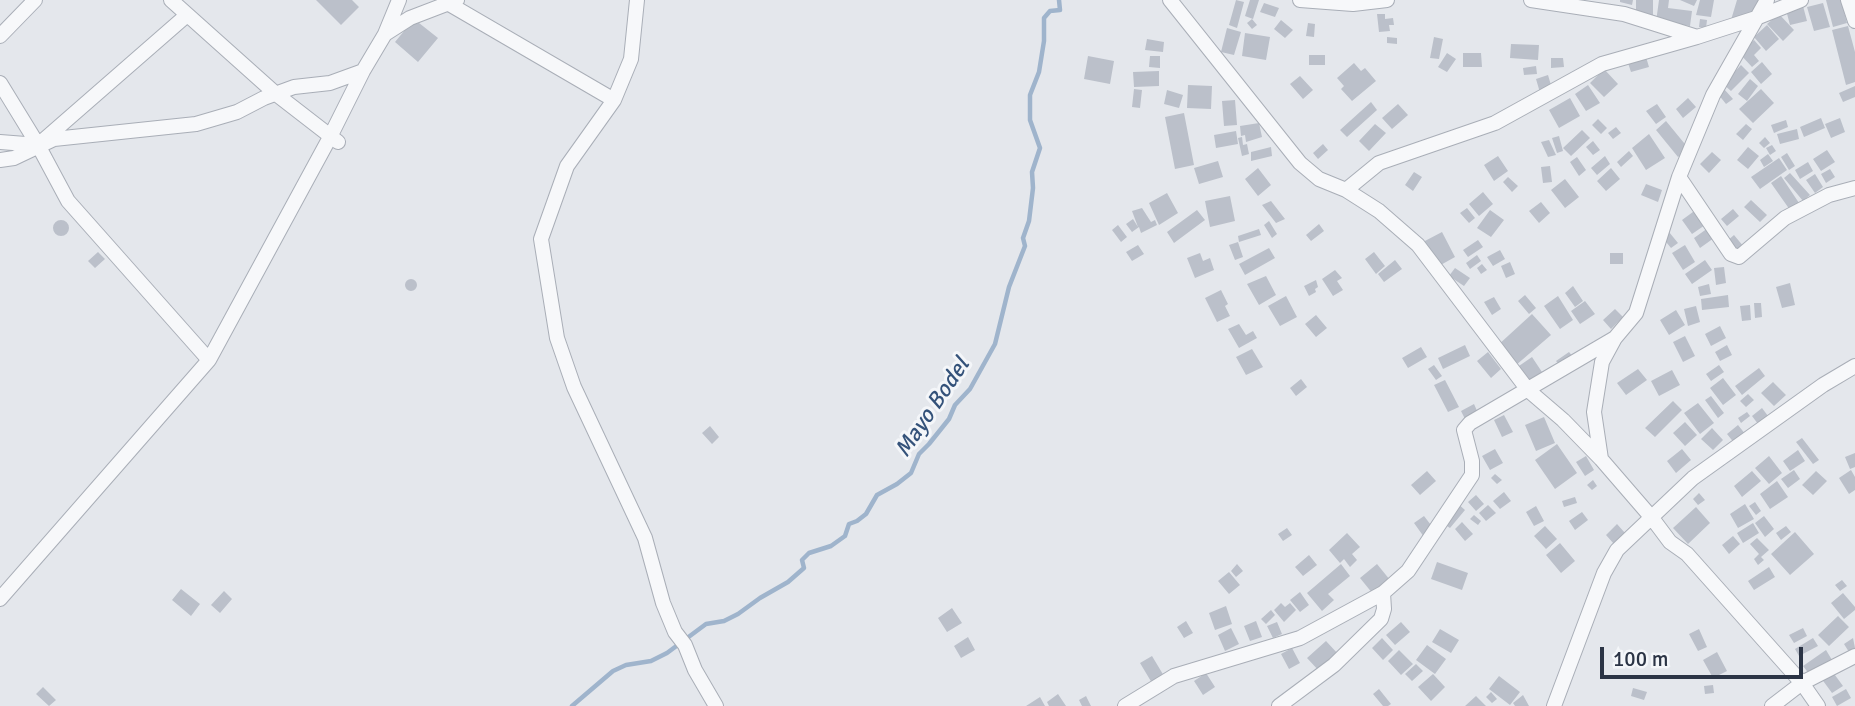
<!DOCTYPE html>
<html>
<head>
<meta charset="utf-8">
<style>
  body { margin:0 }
  #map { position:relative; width:1855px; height:706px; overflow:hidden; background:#e4e7ec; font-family:Signika,sans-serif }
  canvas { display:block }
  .scale { position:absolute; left:1600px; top:647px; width:203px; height:32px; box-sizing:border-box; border:4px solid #2b3445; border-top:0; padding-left:9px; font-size:21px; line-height:24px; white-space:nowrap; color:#2b3445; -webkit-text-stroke:5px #f4f6f9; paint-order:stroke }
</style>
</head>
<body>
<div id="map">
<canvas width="1855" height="706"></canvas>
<div class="scale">100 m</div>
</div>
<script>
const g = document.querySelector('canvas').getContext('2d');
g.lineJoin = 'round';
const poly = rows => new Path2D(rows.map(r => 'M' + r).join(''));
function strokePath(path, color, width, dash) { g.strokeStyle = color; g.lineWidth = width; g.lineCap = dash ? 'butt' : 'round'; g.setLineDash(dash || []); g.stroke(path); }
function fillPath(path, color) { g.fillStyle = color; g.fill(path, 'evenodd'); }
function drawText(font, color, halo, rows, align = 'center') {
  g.font = font + ' Signika,sans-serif'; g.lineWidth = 6; g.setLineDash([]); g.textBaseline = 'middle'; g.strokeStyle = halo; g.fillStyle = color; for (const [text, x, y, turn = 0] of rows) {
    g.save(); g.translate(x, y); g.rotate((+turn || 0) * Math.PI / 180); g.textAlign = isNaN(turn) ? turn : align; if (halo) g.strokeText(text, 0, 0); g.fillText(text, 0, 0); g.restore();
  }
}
strokePath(poly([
  [572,706,613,671,626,665,651,661,667,653,706,624,724,621,738,614,760,598,788,582,804,568,802,560,809,553,831,546,845,536,849,524,857,521,866,514,877,495,897,484,911,473,919,454,929,444,949,419,955,405,970,389,995,344,1009,287,1025,246,1023,238,1029,221,1033,188,1032,172,1040,148,1030,120,1030,95,1039,72,1044,41,1044,18,1050,11,1060,10,1059,0]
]), '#9fb4cc', 4.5);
fillPath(poly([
  [316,0,352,0,359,7,341,25],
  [1236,0,1244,2,1237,28,1229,25],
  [1250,0,1259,0,1253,19,1245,16],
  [1620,0,1633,0,1632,5,1620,2],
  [1636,0,1653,0,1653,15,1636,15],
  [1659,0,1669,0,1668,8,1692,11,1690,26,1656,22],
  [1680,0,1697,0,1694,6],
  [1700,0,1714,0,1711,17,1696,15],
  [1737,0,1763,0,1753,16,1731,20],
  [1826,0,1841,0,1847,23,1833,27],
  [1264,3,1279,8,1275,17,1260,12],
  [1823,3,1830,27,1814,31,1807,7],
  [1803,6,1807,21,1790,25,1786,10],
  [1377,14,1385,14,1385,19,1393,18,1394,25,1389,25,1390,31,1379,32],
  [1779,14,1794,30,1783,41,1767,24],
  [414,19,438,38,418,62,395,42],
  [1252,19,1257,25,1252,29,1247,23],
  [1700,19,1707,20,1706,28,1699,27],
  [1281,20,1293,30,1285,38,1274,29],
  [1308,23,1315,24,1314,37,1306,36],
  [1767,25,1779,39,1766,51,1754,37],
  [1848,26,1855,52,1855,82,1846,85,1832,30],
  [1227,28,1241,32,1234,55,1221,52],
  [1245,33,1270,37,1266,60,1242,56],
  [1387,37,1397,38,1397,44,1387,43],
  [1434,37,1443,39,1439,59,1430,58],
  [1147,39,1164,42,1163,52,1145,50],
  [1754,40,1761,48,1754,55,1759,61,1752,67,1739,53],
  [1511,44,1539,45,1538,60,1510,58],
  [1447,53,1456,59,1447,72,1438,67],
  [1463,53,1481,53,1482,67,1463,67],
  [1309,55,1325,55,1325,65,1309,65],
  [1088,56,1114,61,1110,84,1084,79],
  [1150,56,1160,56,1160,68,1149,67],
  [1646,57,1649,67,1631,72,1628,63],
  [1551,58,1563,58,1564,67,1551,68],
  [1762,62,1772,74,1761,84,1751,72],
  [1354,63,1361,71,1365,68,1376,81,1352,101,1341,89,1344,86,1337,78],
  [1741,65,1749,73,1731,91,1723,84],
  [1536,66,1537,74,1524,75,1523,68],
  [1604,69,1618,84,1604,97,1590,83],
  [1159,71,1159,86,1134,87,1133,72],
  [1548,75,1553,92,1541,96,1536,79],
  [1300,76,1313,90,1303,99,1290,84],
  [1750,79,1758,86,1747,101,1738,94],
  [1188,85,1212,86,1211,109,1187,108],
  [1588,85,1600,103,1586,111,1575,94],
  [1855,86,1855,97,1843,102,1839,93],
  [1134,89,1142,90,1140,108,1132,107],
  [1724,89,1733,99,1726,104,1718,94],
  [1761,89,1774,103,1753,123,1739,109],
  [1167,90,1183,95,1179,108,1164,104],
  [1570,98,1580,116,1559,128,1549,110],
  [1688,98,1696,107,1683,118,1676,109],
  [1235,100,1237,125,1224,126,1222,101],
  [1371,102,1377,110,1347,137,1340,130],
  [1398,104,1408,115,1392,129,1382,118],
  [1657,104,1666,117,1656,124,1646,111],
  [1184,113,1194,165,1175,169,1165,117],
  [1821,118,1825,128,1804,137,1800,127],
  [1840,118,1845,132,1831,138,1825,124],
  [1598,119,1607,128,1601,134,1592,125],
  [1786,120,1788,127,1774,133,1771,125],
  [1666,121,1689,149,1678,157,1656,130],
  [1259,123,1262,137,1246,142,1245,135,1241,136,1240,126],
  [1375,124,1386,133,1369,151,1359,141],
  [1746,124,1752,129,1743,140,1736,134],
  [1616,127,1621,133,1613,139,1608,133],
  [1797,129,1799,139,1780,144,1777,134],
  [1582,130,1590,138,1571,156,1563,148],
  [1236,131,1238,144,1216,148,1214,135],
  [1649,134,1665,158,1646,170,1632,148],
  [1559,136,1563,151,1557,153,1552,138],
  [1242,137,1243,145,1247,144,1249,154,1242,156,1238,138],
  [1765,137,1770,143,1764,148,1759,143],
  [1549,140,1556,155,1548,157,1541,142],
  [1593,141,1600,150,1593,155,1586,147],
  [1323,144,1328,150,1318,159,1313,153],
  [1772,145,1776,151,1770,155,1766,148],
  [1271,147,1272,156,1251,161,1251,152],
  [1748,147,1759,156,1748,169,1737,160],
  [1827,150,1835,162,1821,171,1813,159],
  [1629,151,1633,156,1621,167,1617,162],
  [1712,152,1721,160,1709,173,1700,164],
  [1787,153,1795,166,1789,170,1781,157],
  [1768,154,1773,161,1764,167,1760,160],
  [1498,156,1508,171,1494,181,1484,165],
  [1605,156,1610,164,1597,175,1591,168],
  [1577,157,1586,170,1579,176,1570,162],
  [1779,158,1787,170,1760,189,1751,177],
  [1218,161,1223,177,1199,184,1194,168],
  [1808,162,1813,171,1800,179,1795,170],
  [1550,166,1552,182,1543,183,1541,167],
  [1258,168,1271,185,1258,196,1245,179],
  [1611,168,1620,179,1606,191,1597,181],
  [1830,169,1835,177,1826,183,1821,174],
  [1414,172,1422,177,1413,191,1405,185],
  [1790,173,1810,195,1803,201,1784,178],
  [1815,174,1823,187,1815,193,1806,180],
  [1781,176,1799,203,1790,210,1771,183],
  [1508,177,1518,186,1512,192,1503,182],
  [1565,179,1579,197,1565,208,1551,190],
  [1646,184,1662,190,1658,202,1641,195],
  [1483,192,1493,204,1479,216,1469,204],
  [1167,193,1178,213,1159,225,1149,203],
  [1230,196,1235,221,1210,227,1205,201],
  [1751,200,1767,215,1760,222,1744,207],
  [1271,201,1285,219,1276,223,1262,205],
  [1541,202,1550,213,1539,223,1529,211],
  [1142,208,1151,222,1155,220,1157,225,1141,233,1139,227,1132,232,1126,224,1133,219,1138,227,1132,211],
  [1467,208,1475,218,1469,223,1460,213],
  [1697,209,1708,223,1692,234,1682,220],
  [1733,209,1739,216,1727,226,1721,219],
  [1197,210,1205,220,1174,243,1167,232],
  [1490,210,1504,220,1491,237,1477,228],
  '53 228a8 8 0 1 1 16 0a8 8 0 1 1-16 0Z',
  [1269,221,1277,234,1272,238,1264,225],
  [1319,224,1324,231,1311,241,1306,235],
  [1118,225,1127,237,1121,242,1112,230],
  [1708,228,1714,238,1700,248,1694,238],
  [1259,229,1261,235,1239,242,1238,236],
  [1442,232,1455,257,1437,267,1423,242],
  [1669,232,1678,243,1671,248,1662,237],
  [1734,235,1744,247,1736,254,1726,242],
  [1478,240,1483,247,1468,257,1463,250],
  [1238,242,1243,257,1235,260,1229,245],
  [1138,245,1144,254,1132,261,1126,252],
  [1685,245,1695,262,1683,270,1672,253],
  [1269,248,1275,258,1245,275,1239,264],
  [1500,250,1505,259,1493,266,1487,257],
  [98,252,105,259,95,268,88,261],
  [1374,252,1385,266,1376,274,1365,259],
  [1200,253,1203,261,1210,258,1214,270,1195,278,1187,258],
  [1610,253,1623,253,1623,264,1610,264],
  [1477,255,1481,261,1470,269,1466,263],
  [1395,260,1402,269,1384,282,1378,274],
  [1705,260,1712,270,1692,284,1685,274],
  [1510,262,1515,274,1506,278,1501,266],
  [1482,264,1487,270,1481,274,1477,268],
  [1724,267,1726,283,1716,285,1714,268],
  [1455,268,1470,278,1464,286,1449,276],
  [1335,270,1342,278,1337,281,1343,290,1333,296,1322,279],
  [1266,276,1276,295,1259,305,1247,284],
  '405 285a6 6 0 1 1 12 0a6 6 0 1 1-12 0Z',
  [1316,280,1318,287,1315,289,1316,292,1309,296,1304,286],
  [1790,283,1795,305,1782,308,1776,287],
  [1709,284,1711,294,1700,296,1698,287],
  [1573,286,1583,301,1575,307,1565,293],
  [1221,290,1228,304,1225,306,1230,316,1217,322,1205,298],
  [1525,295,1536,308,1529,314,1518,301],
  [1728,295,1729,307,1702,310,1701,299],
  [1286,296,1297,317,1280,326,1268,306],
  [1558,296,1573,320,1560,329,1544,306],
  [1494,297,1501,309,1492,315,1484,302],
  [1585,301,1595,314,1580,324,1571,311],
  [1754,303,1761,303,1762,317,1755,318],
  [1750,305,1751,320,1742,321,1740,306],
  [1696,306,1700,322,1688,326,1684,309],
  [1615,309,1623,317,1611,329,1603,320],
  [1676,310,1685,325,1669,335,1660,320],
  [1532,314,1551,335,1515,366,1497,346],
  [1316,315,1327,328,1316,337,1305,324],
  [1239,324,1246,335,1253,331,1257,338,1239,348,1228,329],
  [1720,326,1726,338,1711,346,1705,334],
  [1685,336,1695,356,1683,362,1673,342],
  [1465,345,1470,356,1443,369,1438,358],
  [1727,345,1732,355,1720,361,1715,352],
  [1421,347,1427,357,1408,368,1402,358],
  [1252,349,1263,367,1246,375,1236,357],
  [1488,352,1501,369,1491,378,1477,361],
  [1569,352,1574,358,1561,367,1556,361],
  [1532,357,1544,375,1529,386,1516,368],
  [1434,365,1442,376,1436,380,1428,369],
  [1719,365,1724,372,1711,381,1706,374],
  [1759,368,1765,376,1742,395,1735,386],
  [1638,369,1647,380,1626,395,1617,383],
  [1672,370,1680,385,1659,396,1651,381],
  [1723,378,1736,395,1723,405,1710,388],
  [1301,379,1307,387,1296,396,1290,388],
  [1445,380,1459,407,1448,412,1434,385],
  [1773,382,1786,395,1774,406,1761,393],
  [1748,394,1754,400,1746,407,1740,401],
  [1711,396,1724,413,1718,418,1705,400],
  [1673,401,1682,410,1655,437,1645,428],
  [1698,403,1714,423,1700,434,1684,413],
  [1474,404,1478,413,1465,419,1461,411],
  [1762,408,1768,416,1758,424,1752,416],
  [1747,412,1750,416,1741,423,1738,418],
  [1504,415,1513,432,1502,437,1494,420],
  [1544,417,1555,443,1536,451,1525,425],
  [1685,422,1697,435,1685,446,1673,433],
  [1738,425,1746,435,1735,444,1727,434],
  [710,426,719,437,712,444,702,433],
  [1712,428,1723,440,1713,450,1701,439],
  [1802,438,1819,460,1813,464,1796,442],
  [1557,444,1577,473,1555,489,1535,460],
  [1495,449,1503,463,1490,470,1482,456],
  [1682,449,1691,460,1676,473,1667,461],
  [1798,450,1805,461,1790,471,1783,461],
  [1855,453,1855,467,1850,469,1845,457],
  [1586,456,1594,470,1585,476,1576,462],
  [1769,456,1782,473,1769,484,1755,468],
  [1794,470,1800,479,1788,488,1781,479],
  [1851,470,1855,477,1855,490,1849,494,1839,478],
  [1427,471,1436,481,1420,495,1411,485],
  [1752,471,1761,481,1742,497,1734,486],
  [1816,471,1827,481,1813,495,1802,485],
  [1495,474,1502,480,1497,484,1491,478],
  [1593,480,1597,486,1592,490,1587,485],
  [1777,481,1788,497,1770,509,1760,494],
  [1504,492,1511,501,1500,509,1493,501],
  [1699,493,1705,500,1698,505,1693,499],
  [1476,495,1484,504,1476,511,1468,502],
  [1575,497,1577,503,1564,507,1562,501],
  [1755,502,1761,511,1756,515,1749,506],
  [1457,503,1465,510,1450,528,1441,522],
  [1745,504,1754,519,1738,528,1730,514],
  [1488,505,1496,513,1486,521,1479,513],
  [1536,506,1544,521,1534,526,1526,512],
  [1696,507,1710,523,1688,544,1673,528],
  [1582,512,1588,520,1575,530,1569,521],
  [1474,515,1481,521,1478,525,1470,519],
  [1424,516,1434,529,1424,537,1414,523],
  [1764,516,1774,529,1765,537,1755,523],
  [1462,522,1473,534,1465,541,1455,529],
  [1753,523,1759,533,1743,543,1737,533],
  [1617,524,1625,533,1614,544,1606,535],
  [1545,526,1557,539,1546,549,1534,536],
  [1786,526,1791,532,1781,540,1776,533],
  [1287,528,1292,535,1283,541,1278,534],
  [1795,532,1814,554,1790,575,1771,554],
  [1347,533,1360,547,1352,554,1357,560,1350,567,1344,559,1340,563,1329,550],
  [1733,536,1740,544,1729,554,1722,545],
  [1757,538,1769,550,1761,557,1764,560,1758,565,1754,559,1759,554,1750,544],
  [1560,543,1575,561,1561,573,1546,555],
  [1309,555,1317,565,1303,576,1295,567],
  [1437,562,1468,573,1462,590,1431,579],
  [1237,564,1243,571,1236,577,1231,571],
  [1341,564,1350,576,1328,594,1334,600,1322,611,1307,593],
  [1377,564,1390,580,1373,594,1360,578],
  [1769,567,1775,577,1754,590,1748,581],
  [1229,572,1240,585,1229,594,1218,581],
  [1842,580,1847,586,1840,591,1835,585],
  [181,589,200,604,191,616,172,600],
  [224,591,232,599,220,613,211,605],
  [1300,592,1309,605,1300,612,1290,600],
  [1843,593,1855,607,1855,610,1844,619,1831,603],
  [1281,603,1285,607,1290,603,1296,610,1284,622,1274,610],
  [1226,606,1232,624,1215,630,1209,613],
  [952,608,962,623,947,632,938,618],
  [1271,610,1275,615,1266,624,1261,619],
  [1838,616,1849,627,1829,646,1818,635],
  [1186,621,1193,633,1184,638,1177,627],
  [1256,621,1262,637,1250,641,1244,626],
  [1277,622,1282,634,1273,638,1267,626],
  [1401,622,1410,632,1395,645,1386,635],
  [1231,628,1239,644,1225,651,1218,635],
  [1803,628,1807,636,1794,643,1789,635],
  [1440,629,1459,640,1451,653,1432,642],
  [1699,629,1707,647,1698,651,1689,634],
  [968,637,975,650,961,658,954,646],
  [1382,638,1393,650,1383,660,1372,648],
  [1813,638,1818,646,1799,656,1795,649],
  [1853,638,1855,648,1849,652,1844,644],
  [1326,641,1339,655,1320,672,1307,658],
  [1427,645,1446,659,1435,674,1416,660],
  [1292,648,1300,663,1289,669,1281,654],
  [1399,650,1413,664,1401,675,1388,661],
  [1826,650,1832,660,1810,675,1803,666],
  [1717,652,1727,671,1713,678,1703,660],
  [1152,656,1164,676,1152,683,1140,663],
  [1416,664,1423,671,1412,681,1405,674],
  [1832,671,1843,686,1832,693,1821,678],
  [1206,673,1215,687,1203,695,1194,681],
  [1433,674,1445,687,1431,701,1418,687],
  [1499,676,1520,692,1510,705,1489,689],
  [1713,685,1714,693,1705,694,1704,686],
  [43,687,56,700,49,706,36,694],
  [1633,688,1647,692,1644,700,1631,696],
  [1379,689,1391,704,1388,706,1383,706,1373,694],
  [1846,689,1851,698,1837,706,1832,697],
  [1491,692,1497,699,1492,703,1486,697],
  [1058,694,1066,706,1049,706,1047,702],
  [1523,695,1529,706,1515,706,1513,703],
  [1086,696,1091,706,1082,706,1079,700],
  [1476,696,1486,706,1465,706],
  [1040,697,1045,706,1026,706]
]), '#bbc0ca');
const minor = poly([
  [171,0,276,94,338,142],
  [637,0,631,59,614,100,567,166,541,239,557,338,574,387,645,538,663,603,675,632,685,645,695,670,716,706],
  [1170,0,1300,163,1319,179,1346,190,1379,163,1495,123,1602,64,1697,37],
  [1300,0,1353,4,1387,0],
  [1531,0,1624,14,1697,37,1756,18,1801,0],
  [1848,0,1855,21],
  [444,1,614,100],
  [385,34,399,0],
  [0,36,35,0],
  [0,83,38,145,68,201,209,360,0,599],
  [0,142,38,145,187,15],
  [0,160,14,158,54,139,196,124,237,112,264,98,294,87,330,83,363,71,385,34,410,18,457,0],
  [1679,177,1731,254,1739,257,1785,218,1829,195,1855,188],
  [1346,190,1379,211,1418,245,1528,390,1563,420,1601,459,1652,518,1670,542,1687,554,1802,683,1818,706],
  [209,360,329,139,363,71],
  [1601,459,1594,412,1602,362,1615,338,1636,313,1679,177,1713,95,1767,0],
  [1125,706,1174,676,1300,638,1383,593,1408,571,1472,475,1472,461,1464,430,1470,423,1615,338],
  [1279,706,1334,665,1381,619,1384,609,1383,593],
  [1554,706,1604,573,1617,550,1693,478,1823,385,1855,366],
  [1772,706,1802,683,1855,656]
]);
strokePath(minor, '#a9aeb7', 16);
strokePath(minor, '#f7f8fa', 14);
drawText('italic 23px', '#34527a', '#f4f6f9', [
  ["Mayo Bodel",933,408,-56]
]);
</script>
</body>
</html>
